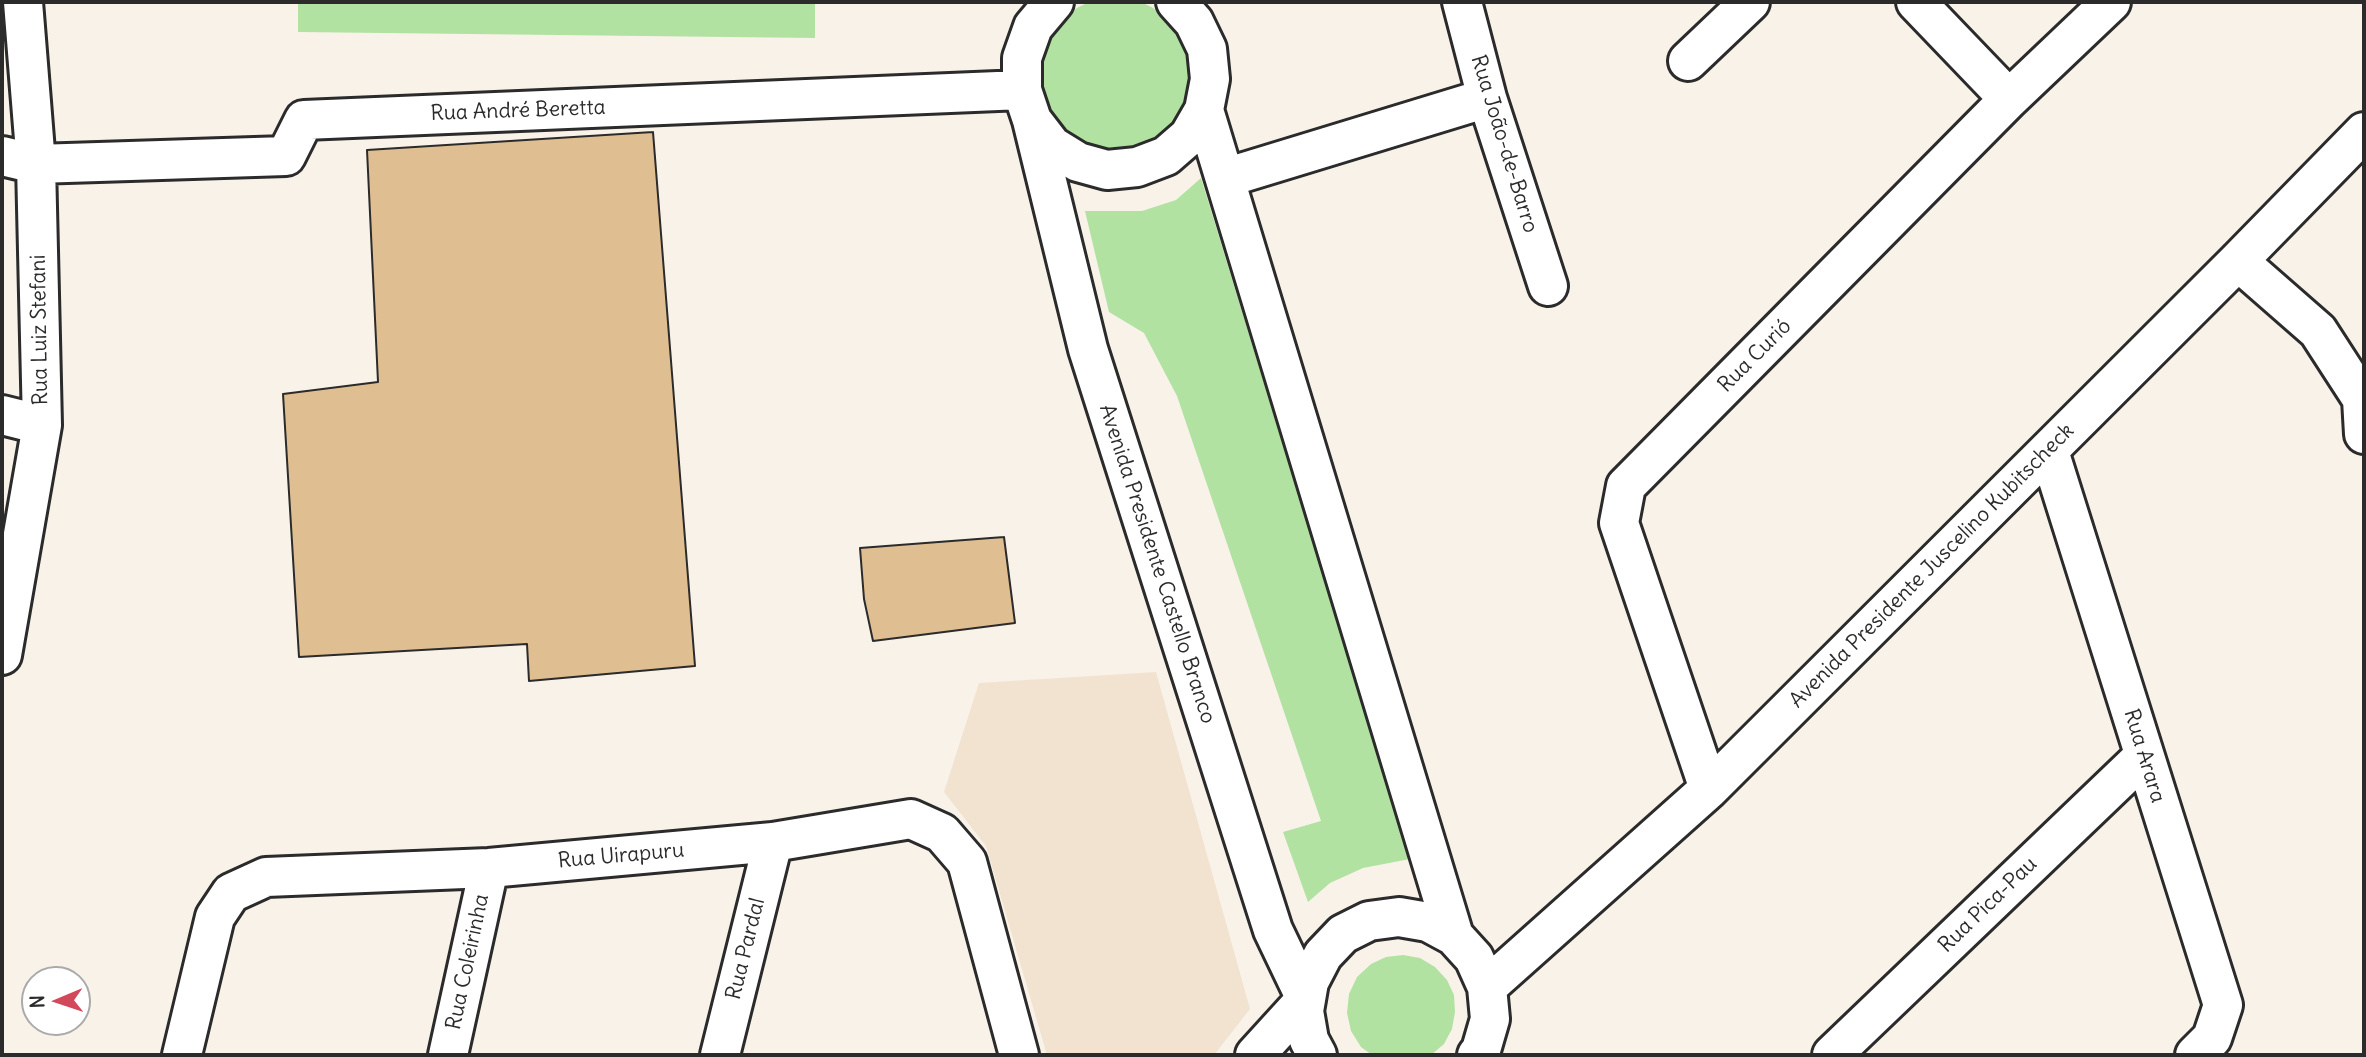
<!DOCTYPE html>
<html>
<head>
<meta charset="utf-8">
<style>
  body { margin:0 }
  #map { position:relative; width:2366px; height:1057px; overflow:hidden; background:#f9f2e9; font-family:Delius,sans-serif }
  canvas { display:block }
  .frame { position:absolute; inset:0; border:4px solid #2b2b2b; pointer-events:none }
  .north { position:absolute; left:21px; top:966px; width:70px; height:70px; box-sizing:border-box; background:#fff; border:2px solid #aaa; border-radius:50%; rotate:268deg; font-size:19px; font-weight:700; line-height:28px; text-align:center; color:#2b2b2b }
  .north::after { content:''; display:block; margin:auto; width:24px; height:32px; background:#d1495b; clip-path:polygon(50% 0,100% 100%,50% 72%,0 100%) }
</style>
</head>
<body>
<div id="map">
<canvas width="2366" height="1057"></canvas>
<div class="frame"></div>
<div class="north">N</div>
</div>
<script>
const g = document.querySelector('canvas').getContext('2d');
g.lineJoin = 'round';
function fillPath(path, color) { g.fillStyle = color; g.fill(path, 'evenodd'); }
const poly = rows => new Path2D(rows.map(r => 'M' + r).join(''));
function strokePath(path, color, width, dash) { g.strokeStyle = color; g.lineWidth = width; g.lineCap = dash ? 'butt' : 'round'; g.setLineDash(dash || []); g.stroke(path); }
function drawText(font, color, halo, rows, align = 'center') {
  g.font = font + ' Delius,sans-serif'; g.lineWidth = 7; g.setLineDash([]); g.textBaseline = 'middle'; g.strokeStyle = halo; g.fillStyle = color; for (const [text, x, y, turn = 0] of rows) {
    g.save(); g.translate(x, y); g.rotate((+turn || 0) * Math.PI / 180); g.textAlign = isNaN(turn) ? turn : align; if (halo) g.strokeText(text, 0, 0); g.fillText(text, 0, 0); g.restore();
  }
}
fillPath(poly([
  [1156,672,1250,1009,1214,1055,1047,1055,986,846,944,792,979,683]
]), '#f1e3cf');
fillPath(poly([
  '1038 75a77 77 0 1 1 154 0a77 77 0 1 1-154 0Z',
  [298,2,815,2,815,38,298,32],
  [1201,178,1410,859,1363,868,1330,883,1308,902,1283,832,1321,821,1177,396,1144,333,1109,312,1085,211,1142,211,1176,200],
  [1403,955,1420,958,1435,967,1447,980,1454,995,1455,1012,1452,1029,1444,1044,1431,1055,1372,1055,1361,1047,1351,1031,1347,1013,1349,994,1357,977,1371,964,1386,957]
]), '#b1e2a2');
const building = poly([
  [653,132,695,666,529,681,527,644,299,657,283,394,378,382,367,150,653,132],
  [1004,537,1015,623,873,641,864,599,860,548,1004,537]
]);
fillPath(building, '#dfbf92');
strokePath(building, '#2b2b2b', 2);
const minor = poly([
  [1054,2,1033,27,1022,58,1022,90,1032,120,1052,146,1078,162,1107,170,1137,167,1166,156,1189,136,1204,110,1210,79,1207,49,1194,22,1176,2],
  [1462,2,1487,98,1548,286],
  [1916,2,2009,99],
  [1688,61,1750,2],
  [1204,110,1454,936],
  [1032,120,1088,349,1273,930,1306,999,1255,1055],
  [2,156,36,164,286,156,304,120,1022,90],
  [1225,178,1487,98],
  [2238,261,2318,331,2362,399,2364,434],
  [2,415,42,425],
  [2049,451,2223,1005,2212,1038,2195,1055],
  [2,655,42,425,36,164,23,2],
  [1709,789,1619,523,1626,486,2009,99,2111,2],
  [1487,987,1709,789,2238,261,2364,132],
  [182,1055,215,917,231,893,266,877,489,868,773,842,911,819,942,833,967,862,1019,1055],
  [448,1055,489,868],
  [720,1055,773,842],
  [1317,1055,1309,1040,1304,1011,1309,982,1323,955,1343,934,1369,921,1399,917,1428,922,1454,936,1474,958,1487,987,1490,1019,1481,1050,1477,1055],
  [1832,1055,2144,756]
]);
strokePath(minor, '#2b2b2b', 44);
strokePath(minor, '#fff', 38);
drawText('21px', '#2b2b2b', '#fff', [
  ["Rua André Beretta",518,111,-2],
  ["Rua João-de-Barro",1504,144,73],
  ["Rua Luiz Stefani",40,330,-91],
  ["Rua Curió",1755,356,-45],
  ["Avenida Presidente Castello Branco",1157,564,72],
  ["Avenida Presidente Juscelino Kubitscheck",1932,566,-45],
  ["Rua Arara",2144,756,73],
  ["Rua Uirapuru",621,856,-5],
  ["Rua Pica-Pau",1988,905,-44],
  ["Rua Pardal",746,949,-76],
  ["Rua Coleirinha",468,962,-78]
]);
</script>
</body>
</html>
